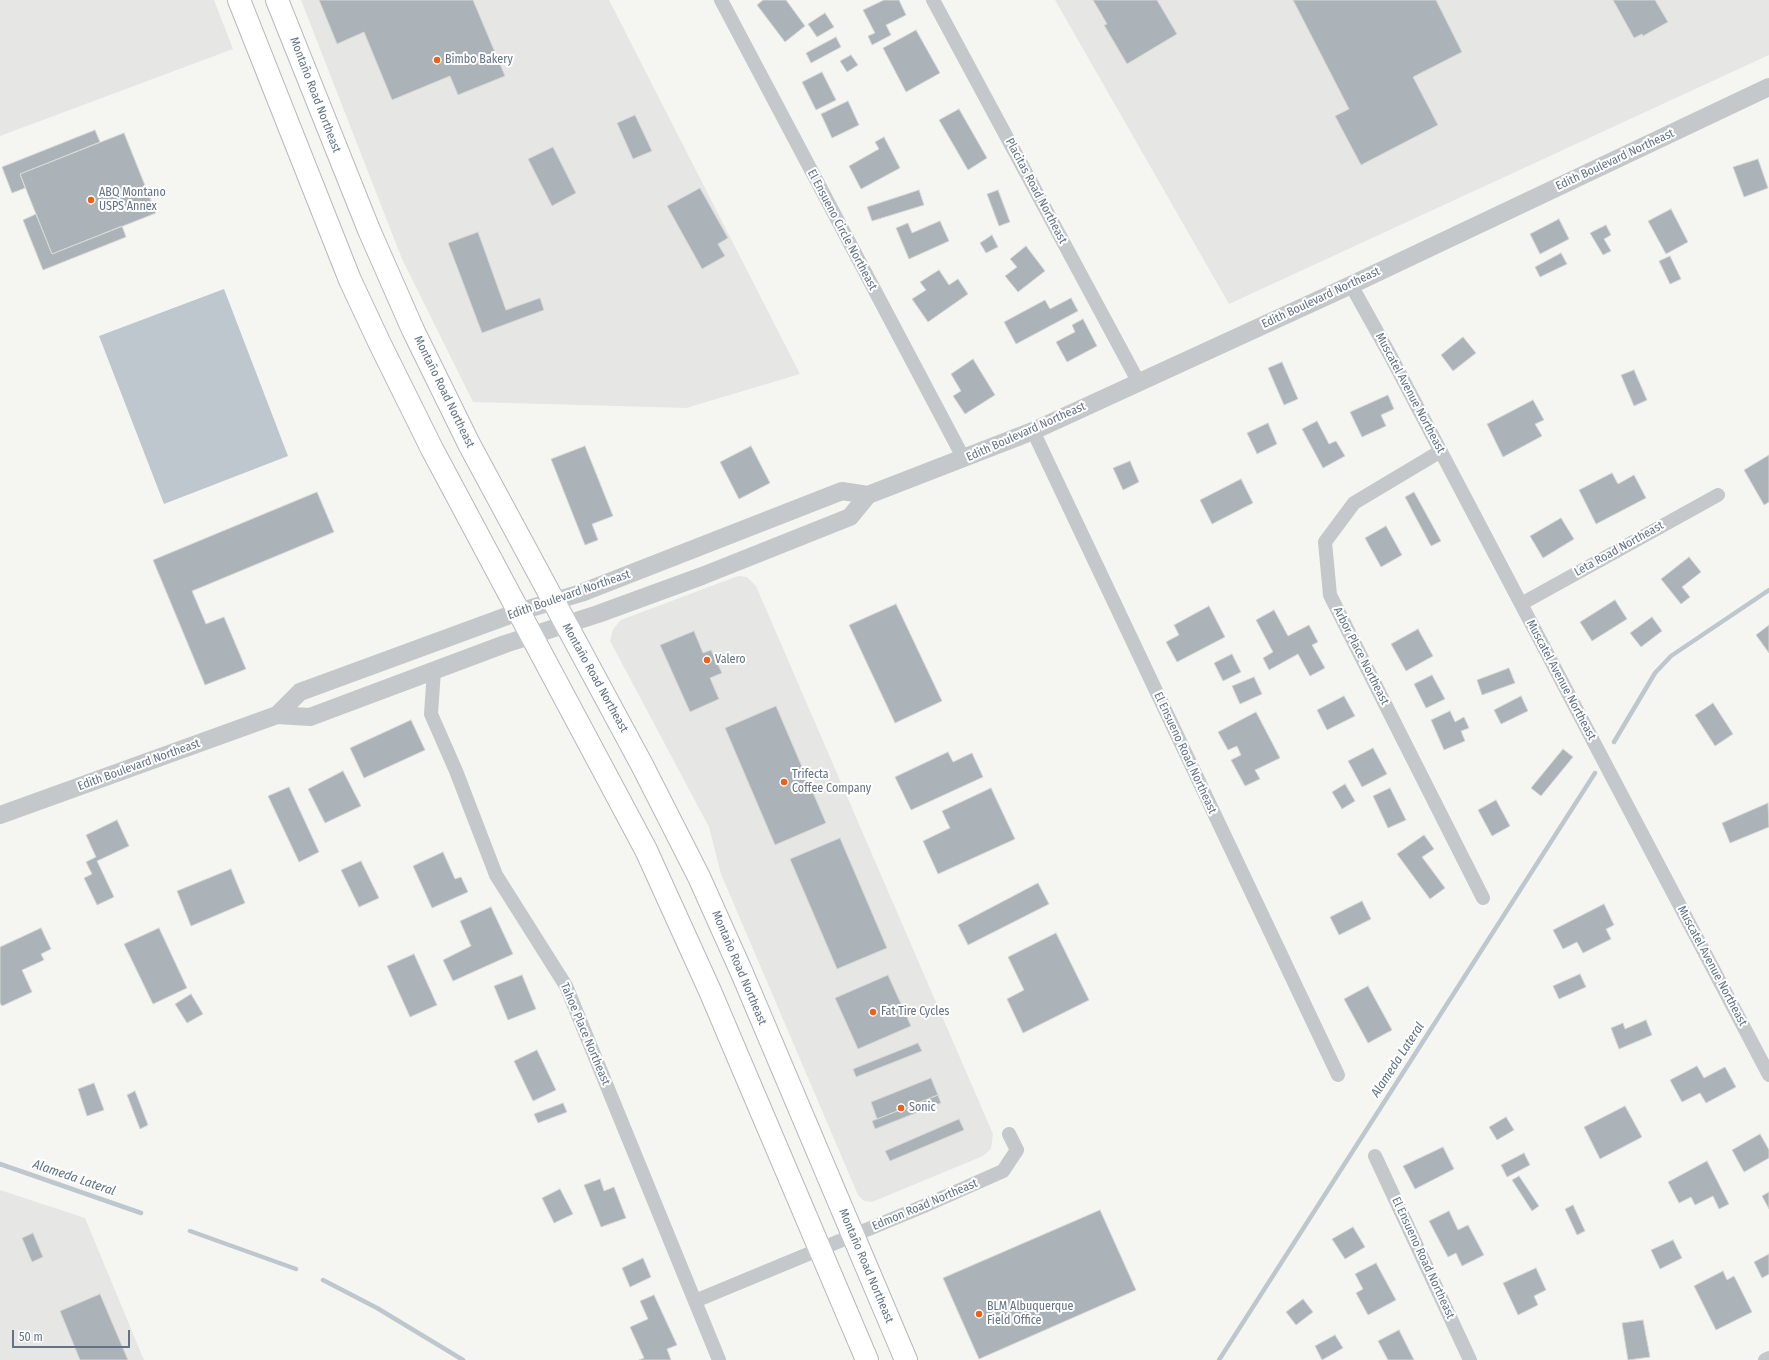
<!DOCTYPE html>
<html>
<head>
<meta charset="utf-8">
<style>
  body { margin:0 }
  #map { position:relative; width:1769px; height:1360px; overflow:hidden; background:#f5f6f1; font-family:"Fira Sans Condensed",sans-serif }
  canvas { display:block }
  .scale { position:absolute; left:12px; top:1330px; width:118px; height:18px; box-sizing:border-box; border:2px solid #637284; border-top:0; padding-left:5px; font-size:12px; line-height:14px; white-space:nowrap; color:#637284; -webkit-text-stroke:3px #fff; paint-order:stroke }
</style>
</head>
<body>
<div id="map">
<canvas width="1769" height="1360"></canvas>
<div class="scale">50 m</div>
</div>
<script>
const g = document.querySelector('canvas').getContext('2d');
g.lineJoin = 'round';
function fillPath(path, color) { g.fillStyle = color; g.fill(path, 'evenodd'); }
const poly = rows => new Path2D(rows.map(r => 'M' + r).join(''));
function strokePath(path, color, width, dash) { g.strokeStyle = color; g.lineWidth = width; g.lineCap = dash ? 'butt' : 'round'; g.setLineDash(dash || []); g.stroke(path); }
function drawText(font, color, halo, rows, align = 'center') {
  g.font = font + ' "Fira Sans Condensed",sans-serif'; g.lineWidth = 4; g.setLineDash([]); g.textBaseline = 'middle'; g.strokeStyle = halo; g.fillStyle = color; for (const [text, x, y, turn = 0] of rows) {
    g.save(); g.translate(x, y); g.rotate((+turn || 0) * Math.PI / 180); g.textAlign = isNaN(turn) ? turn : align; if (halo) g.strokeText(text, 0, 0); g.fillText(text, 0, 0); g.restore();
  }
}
fillPath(poly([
  [0,0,214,0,233,49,0,136],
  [301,0,609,0,800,374,686,408,473,402,402,259],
  [1055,0,1769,0,1769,55,1229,304],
  [738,576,747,577,756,586,993,1134,991,1149,983,1156,872,1202,864,1201,858,1195,721,874,709,827,610,641,613,629,621,620],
  [0,1190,85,1218,144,1360,0,1360]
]), '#e6e7e5');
fillPath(poly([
  [224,289,288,456,164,504,99,336]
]), '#bdc7cd');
strokePath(poly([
  [1614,742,1655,673,1671,656,1769,590],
  [0,1164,141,1213],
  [190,1231,296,1269],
  [323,1280,377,1308,463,1360],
  [1219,1360,1595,773]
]), '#bdc7cd', 4.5);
const building = poly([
  [319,0,473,0,505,76,458,95,450,76,392,100,364,32,337,44,319,0],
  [763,0,786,0,805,26,785,42,757,5,763,0],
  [884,0,899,0,906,15,886,25,891,35,872,45,868,36,875,33,863,10,884,0],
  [1093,0,1157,0,1177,34,1127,64,1104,25,1107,24,1093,0],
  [1293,0,1436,0,1462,52,1413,77,1438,125,1361,165,1335,116,1349,109,1293,0],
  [1613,0,1655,0,1668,22,1643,36,1642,34,1634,38,1613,0],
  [825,13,834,27,817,37,808,24,825,13],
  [916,30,940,73,906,92,883,48,916,30],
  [836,37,841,47,811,63,806,53,836,37],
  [851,55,858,65,847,72,840,61,851,55],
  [822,72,836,100,816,110,802,82,822,72],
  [848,101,859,125,832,138,821,114,848,101],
  [959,109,987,158,968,170,939,120,959,109],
  [635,115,652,151,633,159,617,123,635,115],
  [95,130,100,142,20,174,25,188,12,193,2,167,95,130],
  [124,133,156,213,52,254,20,174,124,133],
  [884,137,900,168,861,189,849,166,879,149,875,142,884,137],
  [553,147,576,193,552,206,528,159,553,147],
  [1758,159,1768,188,1744,197,1733,167,1758,159],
  [700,188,728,238,718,244,725,256,702,269,667,206,700,188],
  [919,190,924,205,872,221,867,207,919,190],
  [998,190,1010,222,999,226,987,194,998,190],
  [1671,209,1688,242,1666,254,1648,221,1671,209],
  [36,214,52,254,122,226,126,237,43,270,23,220,36,214],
  [1559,219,1569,239,1540,254,1530,234,1559,219],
  [940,221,949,241,909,259,896,228,908,223,912,233,940,221],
  [1606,225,1611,235,1604,239,1611,251,1603,255,1590,233,1606,225],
  [478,232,506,310,540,298,544,310,482,333,448,243,478,232],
  [992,235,998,247,986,253,980,243,992,235],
  [1026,246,1045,271,1018,292,1005,276,1017,267,1010,259,1026,246],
  [1561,253,1567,264,1540,277,1535,267,1561,253],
  [1670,256,1681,279,1670,284,1659,261,1670,256],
  [939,270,949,285,958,279,968,294,928,322,912,299,926,290,920,282,939,270],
  [1071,298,1078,311,1016,344,1004,322,1045,300,1050,309,1071,298],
  [1083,319,1097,346,1067,362,1056,342,1075,332,1072,325,1083,319],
  [1463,337,1476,353,1453,371,1441,355,1463,337],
  [973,359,995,395,965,414,953,396,961,391,951,374,973,359],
  [1282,362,1298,399,1284,405,1268,368,1282,362],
  [1634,370,1647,400,1634,406,1621,375,1634,370],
  [1388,395,1394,409,1381,415,1386,426,1362,437,1350,412,1388,395],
  [1533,400,1544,420,1535,424,1542,436,1503,457,1487,424,1533,400],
  [1317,421,1329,444,1336,441,1345,456,1323,468,1302,429,1317,421],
  [1268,423,1277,444,1257,454,1247,433,1268,423],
  [585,446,613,516,592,524,598,540,585,545,551,459,585,446],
  [751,446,770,483,739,499,720,462,751,446],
  [1769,455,1769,502,1764,505,1744,470,1769,455],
  [1130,461,1139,482,1123,490,1113,468,1130,461],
  [1612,473,1618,484,1634,475,1646,498,1596,524,1579,490,1612,473],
  [1241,479,1253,503,1212,524,1200,500,1241,479],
  [317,492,334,532,192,591,206,624,224,617,246,669,205,685,153,560,317,492],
  [1414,492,1441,541,1431,546,1405,497,1414,492],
  [1561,518,1574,539,1543,558,1530,536,1561,518],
  [1386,526,1402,555,1381,567,1365,538,1386,526],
  [1689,557,1701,572,1682,587,1690,597,1681,604,1661,579,1689,557],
  [1615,600,1627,619,1592,641,1580,622,1615,600],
  [896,604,942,701,895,723,849,625,896,604],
  [1209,606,1225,637,1177,662,1166,642,1179,635,1174,625,1209,606],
  [1274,610,1288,636,1309,625,1318,642,1312,645,1325,668,1310,676,1298,654,1269,670,1263,658,1273,652,1256,620,1274,610],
  [1652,617,1662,631,1641,647,1630,633,1652,617],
  [1769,625,1769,653,1756,635,1769,625],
  [1418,629,1433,656,1406,671,1391,644,1418,629],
  [694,631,703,653,711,650,722,673,710,678,719,699,690,712,660,645,694,631],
  [1232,654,1241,672,1223,681,1214,663,1232,654],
  [1509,668,1515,683,1482,695,1477,680,1509,668],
  [1432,675,1445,699,1426,708,1414,684,1432,675],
  [1254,677,1262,694,1240,704,1232,686,1254,677],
  [1344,696,1355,716,1327,730,1317,710,1344,696],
  [1521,696,1528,711,1501,724,1494,710,1521,696],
  [1713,703,1733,734,1715,746,1695,715,1713,703],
  [776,706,826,823,775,845,725,728,776,706],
  [1450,711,1455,722,1464,717,1469,728,1461,731,1465,741,1444,750,1431,720,1450,711],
  [1256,712,1280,758,1255,770,1260,779,1245,786,1231,760,1241,755,1237,746,1228,750,1218,732,1256,712],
  [411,720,425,750,364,778,350,748,411,720],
  [1373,748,1387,774,1362,787,1348,761,1373,748],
  [1563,749,1573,757,1541,796,1531,788,1563,749],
  [948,752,953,762,972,753,983,777,911,810,895,777,948,752],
  [343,771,361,806,325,823,308,789,343,771],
  [1345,784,1355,801,1342,809,1332,792,1345,784],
  [289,787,319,852,299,862,268,796,289,787],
  [991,788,1015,839,938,874,923,841,950,828,942,811,991,788],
  [1390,788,1406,820,1388,828,1373,796,1390,788],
  [1496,800,1510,826,1492,836,1478,810,1496,800],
  [1768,803,1769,827,1730,843,1722,823,1768,803],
  [117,820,129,846,97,861,114,897,97,905,84,878,92,874,86,862,96,857,86,835,117,820],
  [1424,835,1434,849,1422,857,1445,888,1430,899,1397,854,1424,835],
  [840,838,887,948,837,969,790,859,840,838],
  [443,852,455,879,461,877,468,892,432,908,413,866,443,852],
  [361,861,379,898,359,907,341,870,361,861],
  [231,869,245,903,191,926,177,891,231,869],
  [1038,883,1049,904,968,945,958,925,1038,883],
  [1362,901,1371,919,1339,935,1330,917,1362,901],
  [1604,904,1614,925,1606,929,1611,939,1583,953,1577,942,1563,949,1553,930,1604,904],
  [491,907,513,954,453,981,443,960,471,946,460,921,491,907],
  [41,928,51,949,41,954,44,960,22,970,32,992,2,1006,0,1003,0,947,41,928],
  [159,928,187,988,153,1004,124,944,159,928],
  [1056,933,1089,1000,1023,1033,1007,999,1024,990,1008,957,1056,933],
  [414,954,437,1005,410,1017,387,966,414,954],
  [1580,974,1586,987,1559,999,1553,986,1580,974],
  [522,975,536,1009,508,1020,494,986,522,975],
  [888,975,911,1026,858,1049,835,998,888,975],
  [1368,986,1392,1030,1368,1043,1344,999,1368,986],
  [191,994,203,1014,187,1023,175,1004,191,994],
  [1646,1020,1652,1035,1619,1049,1611,1028,1623,1023,1625,1029,1646,1020],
  [918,1043,922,1051,856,1077,853,1069,918,1043],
  [537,1050,556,1090,533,1101,514,1061,537,1050],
  [1697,1066,1704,1078,1725,1067,1736,1087,1706,1103,1700,1093,1682,1102,1670,1080,1697,1066],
  [931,1078,938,1095,877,1119,871,1102,931,1078],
  [94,1083,104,1110,87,1116,78,1089,94,1083],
  [135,1091,148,1125,140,1129,127,1095,135,1091],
  [938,1095,941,1103,875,1129,872,1121,938,1095],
  [563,1103,567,1112,538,1123,534,1114,563,1103],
  [1625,1106,1642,1137,1600,1159,1584,1127,1625,1106],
  [1506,1117,1514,1130,1497,1140,1489,1127,1506,1117],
  [959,1119,964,1130,890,1161,885,1151,959,1119],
  [1760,1134,1769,1150,1769,1158,1744,1172,1732,1150,1760,1134],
  [1443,1147,1454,1169,1415,1189,1403,1166,1443,1147],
  [1524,1153,1530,1165,1507,1177,1501,1165,1524,1153],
  [1707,1161,1729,1204,1719,1209,1713,1196,1695,1205,1691,1197,1679,1203,1668,1182,1707,1161],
  [1519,1176,1539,1206,1532,1211,1512,1180,1519,1176],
  [600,1179,604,1191,614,1187,626,1218,601,1227,584,1185,600,1179],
  [560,1189,573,1214,554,1223,542,1198,560,1189],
  [1769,1192,1769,1209,1762,1196,1769,1192],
  [1573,1205,1585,1231,1577,1235,1565,1209,1573,1205],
  [1100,1210,1136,1290,979,1359,943,1278,1100,1210],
  [1449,1211,1458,1230,1468,1225,1484,1255,1462,1266,1456,1253,1448,1257,1429,1221,1449,1211],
  [1353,1227,1365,1247,1345,1259,1332,1239,1353,1227],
  [33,1233,43,1257,32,1262,22,1238,33,1233],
  [1673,1240,1682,1258,1660,1269,1651,1250,1673,1240],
  [1769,1254,1769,1274,1762,1278,1754,1262,1769,1254],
  [643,1258,651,1277,630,1287,622,1268,643,1258],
  [1376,1263,1396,1300,1368,1315,1356,1293,1363,1289,1355,1274,1376,1263],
  [1536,1268,1546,1290,1534,1296,1538,1305,1518,1315,1503,1283,1536,1268],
  [1723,1271,1727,1280,1734,1276,1752,1312,1716,1330,1694,1286,1723,1271],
  [100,1294,128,1360,80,1360,60,1311,100,1294],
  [654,1295,677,1345,667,1349,671,1360,639,1360,644,1358,630,1327,648,1319,640,1301,654,1295],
  [1303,1299,1313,1312,1296,1325,1286,1312,1303,1299],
  [1643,1320,1650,1357,1628,1360,1622,1323,1643,1320],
  [1399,1330,1414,1360,1388,1360,1378,1341,1399,1330],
  [1335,1335,1343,1348,1322,1360,1315,1346,1335,1335]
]);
fillPath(building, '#abb2b8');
strokePath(building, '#d6d7d4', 1);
const primary = poly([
  [239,0,350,280,380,344,432,449,646,850,710,991,867,1360],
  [277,0,369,230,413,330,469,444,642,765,699,877,742,973,906,1360]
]);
strokePath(primary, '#b5b9bd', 24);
strokePath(poly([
  [721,0,964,459],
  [933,0,1138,381],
  [1351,285,1390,355,1769,1075],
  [1033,431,1338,1075],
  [1441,451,1354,503,1325,542,1330,595,1483,898],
  [1521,604,1718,495],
  [434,670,431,714,456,771,496,875,566,986,719,1360],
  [1375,1156,1470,1360],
  [695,1301,924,1206,1003,1171,1017,1150,1009,1134],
  [1765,1360,1769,1358]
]), '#c5c8cb', 14);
strokePath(poly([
  [277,715,300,692,518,612,581,593,842,491,868,495,1033,431,1351,285,1769,87],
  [0,815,277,715,310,717,505,644,598,614,702,576,850,517,868,495]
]), '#c5c8cb', 18);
strokePath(primary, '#fff', 22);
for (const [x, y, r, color] of [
  [437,60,4,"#ec601b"],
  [91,200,4,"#ec601b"],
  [707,660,4,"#ec601b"],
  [784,782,4,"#ec601b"],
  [873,1012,4,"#ec601b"],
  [901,1108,4,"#ec601b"],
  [979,1314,4,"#ec601b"]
]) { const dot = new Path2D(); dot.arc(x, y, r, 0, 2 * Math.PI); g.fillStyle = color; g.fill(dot); strokePath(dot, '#fff', 1.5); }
drawText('12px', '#637284', '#fff', [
  ["Bimbo Bakery",445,60],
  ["ABQ Montano",99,193],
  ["USPS Annex",99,207],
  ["Valero",715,660],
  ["Trifecta",792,775],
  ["Coffee Company",792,789],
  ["Fat Tire Cycles",881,1012],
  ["Sonic",909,1108],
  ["BLM Albuquerque",987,1307],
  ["Field Office",987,1321]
], 'left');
drawText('12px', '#637284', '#fff', [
  ["Montaño Road Northeast",315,95,69],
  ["Edith Boulevard Northeast",1615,160,-25],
  ["Placitas Road Northeast",1036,191,62],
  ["El Ensueno Circle Northeast",842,230,62],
  ["Edith Boulevard Northeast",1321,298,-25],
  ["Montaño Road Northeast",444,392,64],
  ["Muscatel Avenue Northeast",1410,393,62],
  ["Edith Boulevard Northeast",1026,432,-24],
  ["Leta Road Northeast",1619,549,-29],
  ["Edith Boulevard Northeast",569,595,-19],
  ["Arbor Place Northeast",1361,656,63],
  ["Montaño Road Northeast",595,678,61],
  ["Muscatel Avenue Northeast",1561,680,62],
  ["El Ensueno Road Northeast",1185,753,65],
  ["Edith Boulevard Northeast",139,765,-20],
  ["Muscatel Avenue Northeast",1712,966,62],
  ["Montaño Road Northeast",739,968,67],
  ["Tahoe Place Northeast",585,1034,67],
  ["Edmon Road Northeast",925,1205,-23],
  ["El Ensueno Road Northeast",1423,1258,65],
  ["Montaño Road Northeast",866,1266,67]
]);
drawText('italic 13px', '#5e7481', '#fff', [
  ["Alameda Lateral",1398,1060,-57],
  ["Alameda Lateral",74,1178,19]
]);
</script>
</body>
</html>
